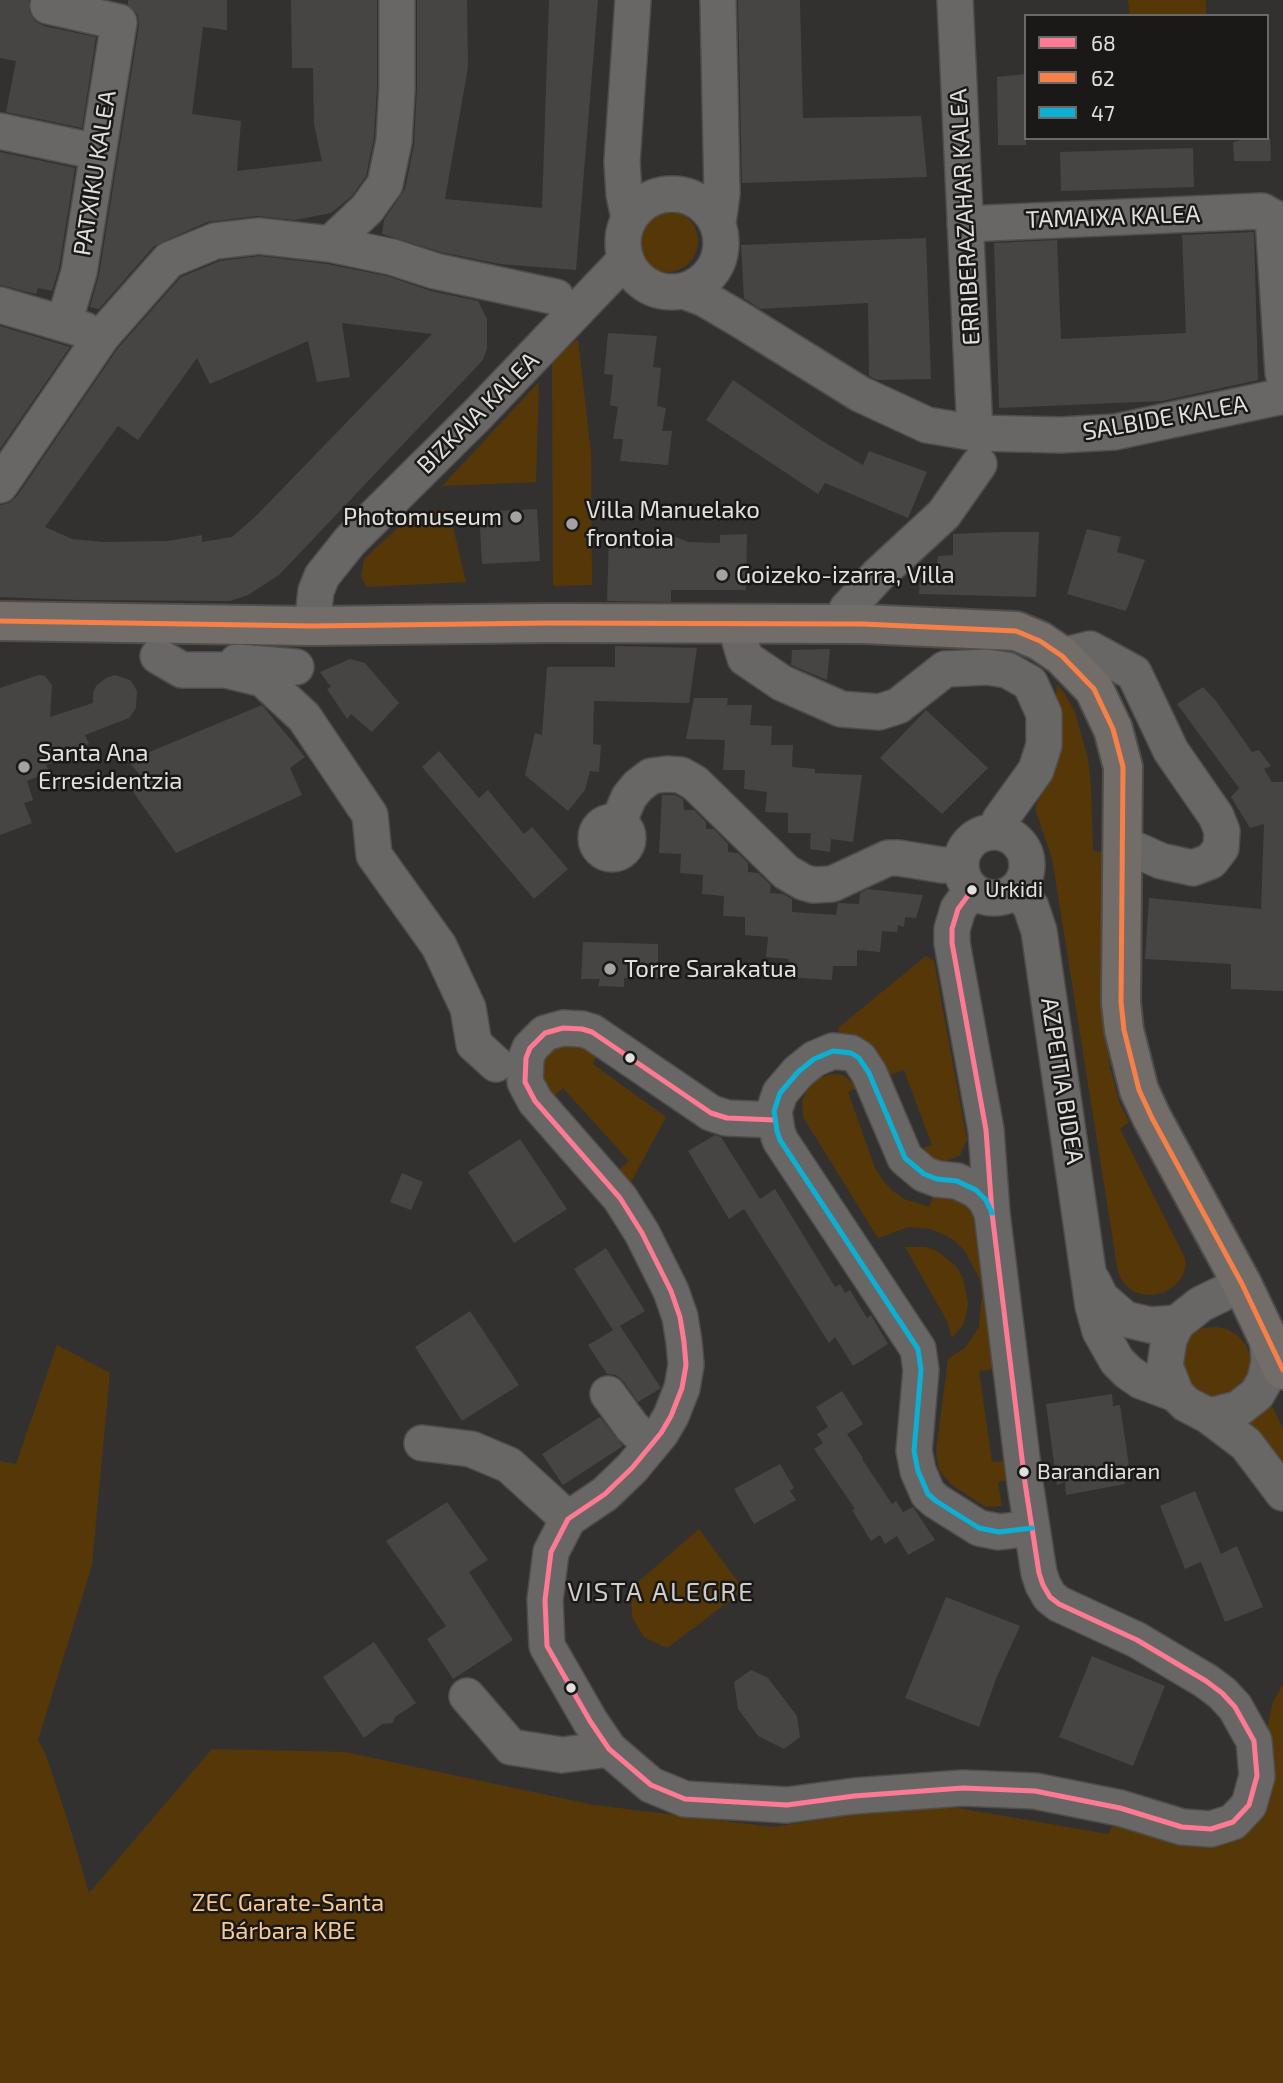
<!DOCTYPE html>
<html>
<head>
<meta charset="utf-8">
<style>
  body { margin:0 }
  #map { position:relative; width:1283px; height:2083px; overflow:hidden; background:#323130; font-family:"Exo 2",sans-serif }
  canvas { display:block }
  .legend { position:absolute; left:1024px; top:14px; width:245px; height:126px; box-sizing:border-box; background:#1a1918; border:2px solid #6a6968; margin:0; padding:9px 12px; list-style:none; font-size:21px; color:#e2e0df }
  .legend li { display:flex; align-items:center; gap:14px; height:35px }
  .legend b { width:35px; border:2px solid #6a6968 }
</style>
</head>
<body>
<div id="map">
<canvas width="1283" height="2083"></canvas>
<ul class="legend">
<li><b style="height:9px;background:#fe7a93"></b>68</li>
<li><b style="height:9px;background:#f78048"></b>62</li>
<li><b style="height:9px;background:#0dafd3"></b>47</li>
</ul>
</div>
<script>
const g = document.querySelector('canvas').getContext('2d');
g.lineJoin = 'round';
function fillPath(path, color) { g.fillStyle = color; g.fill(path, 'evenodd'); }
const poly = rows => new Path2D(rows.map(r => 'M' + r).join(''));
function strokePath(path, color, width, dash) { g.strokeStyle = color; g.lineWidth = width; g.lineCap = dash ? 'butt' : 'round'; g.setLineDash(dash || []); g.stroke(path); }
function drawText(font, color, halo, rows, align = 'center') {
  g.font = font + ' "Exo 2",sans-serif'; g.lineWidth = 5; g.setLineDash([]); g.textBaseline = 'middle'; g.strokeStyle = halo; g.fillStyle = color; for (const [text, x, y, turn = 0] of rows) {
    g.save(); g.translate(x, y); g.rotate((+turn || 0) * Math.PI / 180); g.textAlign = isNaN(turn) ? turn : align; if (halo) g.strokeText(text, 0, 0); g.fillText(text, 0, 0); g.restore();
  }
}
fillPath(poly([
  [1128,0,1206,0,1206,15,1130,16],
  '636 241a31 31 0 1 1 62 0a31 31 0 1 1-62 0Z',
  [578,339,591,454,592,585,553,586,552,360],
  [539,382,536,482,442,486],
  [449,510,466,582,367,587,361,577,364,559,415,512],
  [1057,684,1065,694,1075,712,1088,759,1091,787,1093,851,1104,852,1102,1006,1110,1068,1120,1104,1129,1122,1120,1129,1185,1258,1186,1266,1182,1277,1174,1286,1163,1293,1150,1295,1137,1293,1130,1289,1123,1282,1118,1272,1052,858,1036,812,1036,805,1045,784],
  [926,956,934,961,967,1140,960,1155,942,1163,917,1151,932,1145,904,1070,886,1076,839,1035,838,1028],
  [558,1041,600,1048,593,1064,666,1117,629,1186,614,1174,629,1161,563,1088,549,1101,540,1090,540,1057],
  [832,1074,843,1075,853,1083,856,1088,848,1092,875,1168,884,1182,894,1192,904,1199,930,1207,934,1189,974,1202,1000,1368,979,1371,992,1462,1013,1460,1016,1479,998,1482,1002,1506,986,1507,952,1485,939,1470,936,1451,948,1359,965,1348,979,1327,982,1295,980,1280,965,1251,954,1240,941,1233,930,1229,909,1227,878,1238,803,1117,802,1101,808,1086,819,1078],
  [905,1247,925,1247,937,1251,956,1266,963,1278,968,1303,966,1315,963,1325,952,1338,947,1321],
  [1216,1327,1227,1329,1238,1336,1246,1345,1250,1356,1250,1368,1247,1379,1240,1389,1230,1395,1207,1399,1187,1387,1179,1353,1184,1342,1193,1333,1204,1328],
  [57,1345,110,1373,92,1565,38,1740,46,1755,71,1831,89,1893,212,1749,345,1752,594,1805,773,1827,853,1814,952,1807,1108,1834,1119,1816,1221,1837,1266,1733,1273,1702,1283,1684,1283,2083,0,2083,0,1461,16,1464],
  [1270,1401,1283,1429,1283,1471,1240,1424],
  [699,1529,744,1590,667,1648,644,1637,632,1617,631,1588]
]), '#563808');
fillPath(poly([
  [0,0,29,0,29,12,35,21,44,26,96,37,82,128,6,112,16,61,0,58],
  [128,0,227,0,227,30,203,27,192,114,241,121,237,171,322,161,314,124,313,68,292,68,291,0,377,0,377,87,374,138,366,176,352,196,331,213,295,220,257,216,207,222,154,246,99,309,90,307,99,275,139,25,138,15,128,5],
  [417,0,467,0,468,67,445,199,542,208,549,0,598,0,576,270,500,264,440,252,382,234,384,220,405,189,414,145,417,88],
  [738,0,800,0,803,118,921,116,927,177,742,183],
  [1026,74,1026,145,998,145,997,77],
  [1252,138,1270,138,1271,161,1234,161,1233,142],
  [1193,148,1194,187,1061,191,1060,152],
  [0,152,75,168,59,268,52,291,38,288,36,294,0,285],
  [1254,232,1258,380,1162,401,999,408,994,243,1057,240,1061,339,1186,333,1182,235],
  [926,238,931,379,877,380,869,376,868,303,760,309,744,298,741,245],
  [259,256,327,264,387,276,431,291,478,301,487,319,487,348,483,360,279,575,248,595,230,601,78,600,0,597,0,505,9,503,17,496,118,348,181,277,220,261],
  [342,323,432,334,257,515,232,537,202,542,202,535,168,541,103,542,72,539,45,527,118,426,138,440,197,358,210,384,308,341,317,382,350,377],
  [0,326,70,347,0,449],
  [608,333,657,336,653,367,661,368,657,406,666,408,662,431,672,431,668,465,620,461,623,439,613,439,618,407,610,405,613,375,604,374],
  [733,380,819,439,863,465,869,451,927,472,908,518,825,483,818,494,706,420],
  [537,509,540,561,482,564,479,512],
  [1087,529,1121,537,1117,552,1145,560,1126,611,1067,594],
  [999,532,1039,532,1036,597,919,594,921,564,937,565,938,556,953,555,953,534],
  [747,534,746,590,671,590,671,602,607,601,609,538,676,537,688,542,720,543,720,535],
  [615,646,697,648,689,703,594,701,593,744,601,745,599,772,590,771,585,790,568,811,525,775,535,733,542,735,547,667,615,667],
  [830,649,827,680,791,665,792,650],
  [350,659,365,663,399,703,372,732,351,714,347,719,327,689,331,687,320,672],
  [39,675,45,676,52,685,50,717,93,703,93,693,96,686,106,678,115,675,130,680,134,685,137,692,136,708,129,718,85,735,89,744,65,753,67,757,46,765,50,772,27,781,33,800,24,803,32,823,0,835,0,688],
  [1203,687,1216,701,1252,752,1259,750,1271,766,1264,769,1272,782,1283,782,1283,991,1231,989,1231,964,1145,959,1149,898,1261,909,1264,824,1250,828,1231,797,1239,788,1177,704],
  [694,698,728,698,727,705,752,705,750,725,772,726,771,745,793,745,792,767,815,769,815,773,862,775,853,842,831,839,830,852,810,849,811,833,788,833,788,813,765,812,767,792,744,789,745,770,723,770,725,740,686,739],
  [262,705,305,757,290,768,302,795,176,853,129,786,139,774,128,761],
  [926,710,988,768,942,814,880,758],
  [439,751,479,798,488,790,524,834,532,827,568,869,534,899,422,767],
  [662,795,675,795,683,799,684,810,694,810,706,822,706,829,714,829,728,844,728,852,738,853,748,863,748,872,758,873,771,885,770,893,783,894,792,899,792,912,836,915,838,903,859,904,860,893,868,889,923,895,916,918,905,917,904,927,898,925,897,932,882,931,880,952,857,950,857,966,833,966,832,980,787,977,789,959,766,957,768,937,745,935,745,917,723,916,724,896,702,894,703,875,680,873,681,854,659,853],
  [583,942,658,944,658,978,624,978,624,987,598,986,600,979,581,979],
  [715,1135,721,1137,760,1199,775,1189,835,1287,840,1284,845,1293,850,1290,867,1318,871,1315,888,1344,853,1366,835,1337,829,1343,744,1209,729,1219,688,1151],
  [520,1139,567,1209,514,1243,468,1172],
  [402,1173,423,1182,411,1210,390,1202],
  [606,1248,645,1311,613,1330,574,1269],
  [470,1311,519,1385,462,1421,415,1347],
  [620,1326,661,1388,638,1402,624,1382,616,1375,607,1374,588,1345],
  [842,1391,863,1424,847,1434,863,1458,862,1459,892,1504,896,1501,903,1512,913,1507,935,1540,908,1555,897,1536,885,1544,880,1535,871,1541,852,1510,855,1509,814,1449,823,1443,817,1434,828,1427,816,1407],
  [1112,1394,1113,1406,1120,1405,1130,1473,1123,1474,1125,1484,1066,1495,1065,1482,1057,1485,1046,1404],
  [600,1417,623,1446,563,1485,542,1454],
  [780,1464,794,1488,790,1491,796,1500,754,1524,734,1489],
  [1195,1491,1221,1554,1237,1546,1263,1607,1225,1622,1201,1562,1185,1569,1160,1506],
  [447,1502,488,1560,469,1572,513,1640,453,1679,427,1639,446,1626,386,1541],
  [946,1597,1020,1626,996,1679,979,1727,905,1698],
  [374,1642,416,1703,395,1717,393,1723,382,1724,364,1738,323,1677],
  [1092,1656,1165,1686,1133,1766,1059,1737],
  [751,1670,768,1678,797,1716,800,1737,784,1749,758,1736,738,1709,734,1682]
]), '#464544');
const minor = poly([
  [49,0,48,6,119,22,79,272,64,323],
  [955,0,975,433],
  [0,131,98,152],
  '623 243a49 49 0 1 1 98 0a49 49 0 1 1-98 0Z',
  [629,218,624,194,622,162,633,0],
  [718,223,722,193,718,0],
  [965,224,1262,211,1273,217,1283,373],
  [330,244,392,257,435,271,556,297],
  [684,291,705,299,739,319,860,394,927,425,975,433,1061,435,1115,432,1283,396],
  [0,305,85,330],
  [0,485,102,336,169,260,215,241,259,236,330,244,367,209,385,184,394,141,397,88,397,0],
  [847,609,878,575,944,514,979,464],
  [738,625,739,638,745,658,782,683,841,709,879,712,898,706,945,669,987,667,1007,670,1030,683,1044,714,1044,745,1036,770,1000,820,995,832],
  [312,626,316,591,322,576,350,541,479,413,626,259],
  [158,656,182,670,226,670,263,679,304,717,370,815,374,855,439,946,468,1008,474,1044,496,1064],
  [1062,656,1090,649,1134,673,1171,751,1216,816,1222,831,1221,848,1211,861,1193,868,1161,861,1123,844],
  [237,662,296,667],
  '596 838a16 16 0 1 1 32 0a16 16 0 1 1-32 0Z',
  [618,823,629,797,638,786,651,776,667,774,681,775,695,783,786,872,803,882,813,885,832,884,888,858,899,858,942,865,961,865],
  '961 865a33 33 0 1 1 66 0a33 33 0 1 1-66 0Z',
  [1017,889,1031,907,1039,931,1093,1306,1100,1331,1117,1361,1128,1372,1141,1381,1176,1394],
  [775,1120,727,1118,711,1113,592,1032,582,1029,563,1028,545,1033,530,1048,526,1058,525,1082,535,1101,620,1198,642,1233,671,1291,680,1317,684,1342,686,1365,682,1388,671,1416,661,1433,632,1468,605,1494,568,1519,551,1552,545,1600,547,1646,590,1721,609,1749,651,1785,685,1799,787,1805,854,1796,963,1788,1035,1791,1120,1808,1182,1827,1211,1829,1233,1822,1249,1805,1257,1776,1254,1741,1235,1707,1222,1693,1206,1681,1137,1640,1059,1604,1050,1597,1043,1585,1039,1573,1025,1483,992,1213,986,1130,952,943,952,929,958,909,972,890],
  [992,1213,986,1200,976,1190,957,1181,937,1179,924,1174,905,1158,869,1073,859,1058,851,1053,833,1051,814,1059,798,1072,780,1093,774,1111,777,1131,780,1140,918,1349,921,1370,914,1451,918,1471,928,1494,936,1501,979,1528,999,1532,1032,1528],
  [1092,1280,1101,1298,1125,1319,1150,1325,1177,1323],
  [1242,1284,1201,1304,1177,1323,1169,1339,1165,1366,1176,1394,1186,1404,1209,1416,1246,1444,1283,1493],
  [608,1394,632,1427,651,1445],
  [1209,1416,1238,1409,1257,1394,1265,1380,1269,1361,1267,1335],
  [422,1443,471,1449,509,1465,568,1519],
  [467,1696,511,1747,562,1755,609,1749]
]);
const major = poly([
  [0,621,312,626,548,623,863,624,1016,631,1040,641,1062,656,1094,689,1113,729,1123,767,1121,1002,1124,1030,1139,1090,1152,1118,1242,1284,1283,1370]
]);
strokePath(minor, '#4f4d4c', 38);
strokePath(major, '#4f4d4c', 42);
strokePath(minor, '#686766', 35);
strokePath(major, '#726d69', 38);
strokePath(poly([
  [775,1120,727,1118,711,1113,592,1032,582,1029,563,1028,545,1033,530,1048,526,1058,525,1082,535,1101,620,1198,642,1233,671,1291,680,1317,684,1342,686,1365,682,1388,671,1416,661,1433,632,1468,605,1494,568,1519,551,1552,545,1600,547,1646,590,1721,609,1749,651,1785,685,1799,787,1805,854,1796,963,1788,1035,1791,1120,1808,1182,1827,1211,1829,1233,1822,1249,1805,1257,1776,1254,1741,1235,1707,1222,1693,1206,1681,1137,1640,1059,1604,1050,1597,1043,1585,1039,1573,1025,1483,992,1213,986,1130,952,943,952,929,958,909,972,890]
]), '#fe7a93', 5);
strokePath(poly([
  [0,621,312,626,548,623,863,624,1016,631,1040,641,1062,656,1094,689,1113,729,1123,767,1121,1002,1124,1030,1139,1090,1152,1118,1242,1284,1283,1370]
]), '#f78048', 5);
strokePath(poly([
  [992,1213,986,1200,976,1190,957,1181,937,1179,924,1174,905,1158,869,1073,859,1058,851,1053,833,1051,814,1059,798,1072,780,1093,774,1111,777,1131,780,1140,918,1349,921,1370,914,1451,918,1471,928,1494,936,1501,979,1528,999,1532,1032,1528]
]), '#0dafd3', 5);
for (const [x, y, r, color] of [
  [516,517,7,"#a4a3a2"],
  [572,524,7,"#a4a3a2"],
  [722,575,7,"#a4a3a2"],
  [24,767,7,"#a4a3a2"],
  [972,890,6,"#e2e0df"],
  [610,969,7,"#a4a3a2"],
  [630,1058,6,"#e2e0df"],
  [1024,1472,6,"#e2e0df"],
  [571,1688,6,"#e2e0df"]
]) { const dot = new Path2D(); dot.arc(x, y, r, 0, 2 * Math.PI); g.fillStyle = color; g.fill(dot); strokePath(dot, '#1a1918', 2.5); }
drawText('22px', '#e2e0df', '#1a1918', [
  ["Urkidi",985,890],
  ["Barandiaran",1037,1472]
], 'left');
drawText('24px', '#e2e0df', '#1a1918', [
  ["PATXIKU KALEA",95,173,-81],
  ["ERRIBERAZAHAR KALEA",965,217,-93],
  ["TAMAIXA KALEA",1113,217,-2],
  ["BIZKAIA KALEA",478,413,-45],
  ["SALBIDE KALEA",1165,418,-10],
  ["AZPEITIA BIDEA",1062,1081,81]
]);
drawText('24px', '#e2e0df', '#1a1918', [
  ["Villa Manuelako",586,510],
  ["frontoia",586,538],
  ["Photomuseum",502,517,"right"],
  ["Goizeko-izarra, Villa",736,575],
  ["Santa Ana",38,753],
  ["Erresidentzia",38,781],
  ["Torre Sarakatua",624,969]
], 'left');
drawText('24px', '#f8c994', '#1a1918', [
  ["ZEC Garate-Santa",288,1903],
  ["Bárbara KBE",288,1931]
]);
g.letterSpacing = '2px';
drawText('26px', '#d0cdca', '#1a1918', [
  ["VISTA ALEGRE",661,1592]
]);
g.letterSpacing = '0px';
</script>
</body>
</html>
